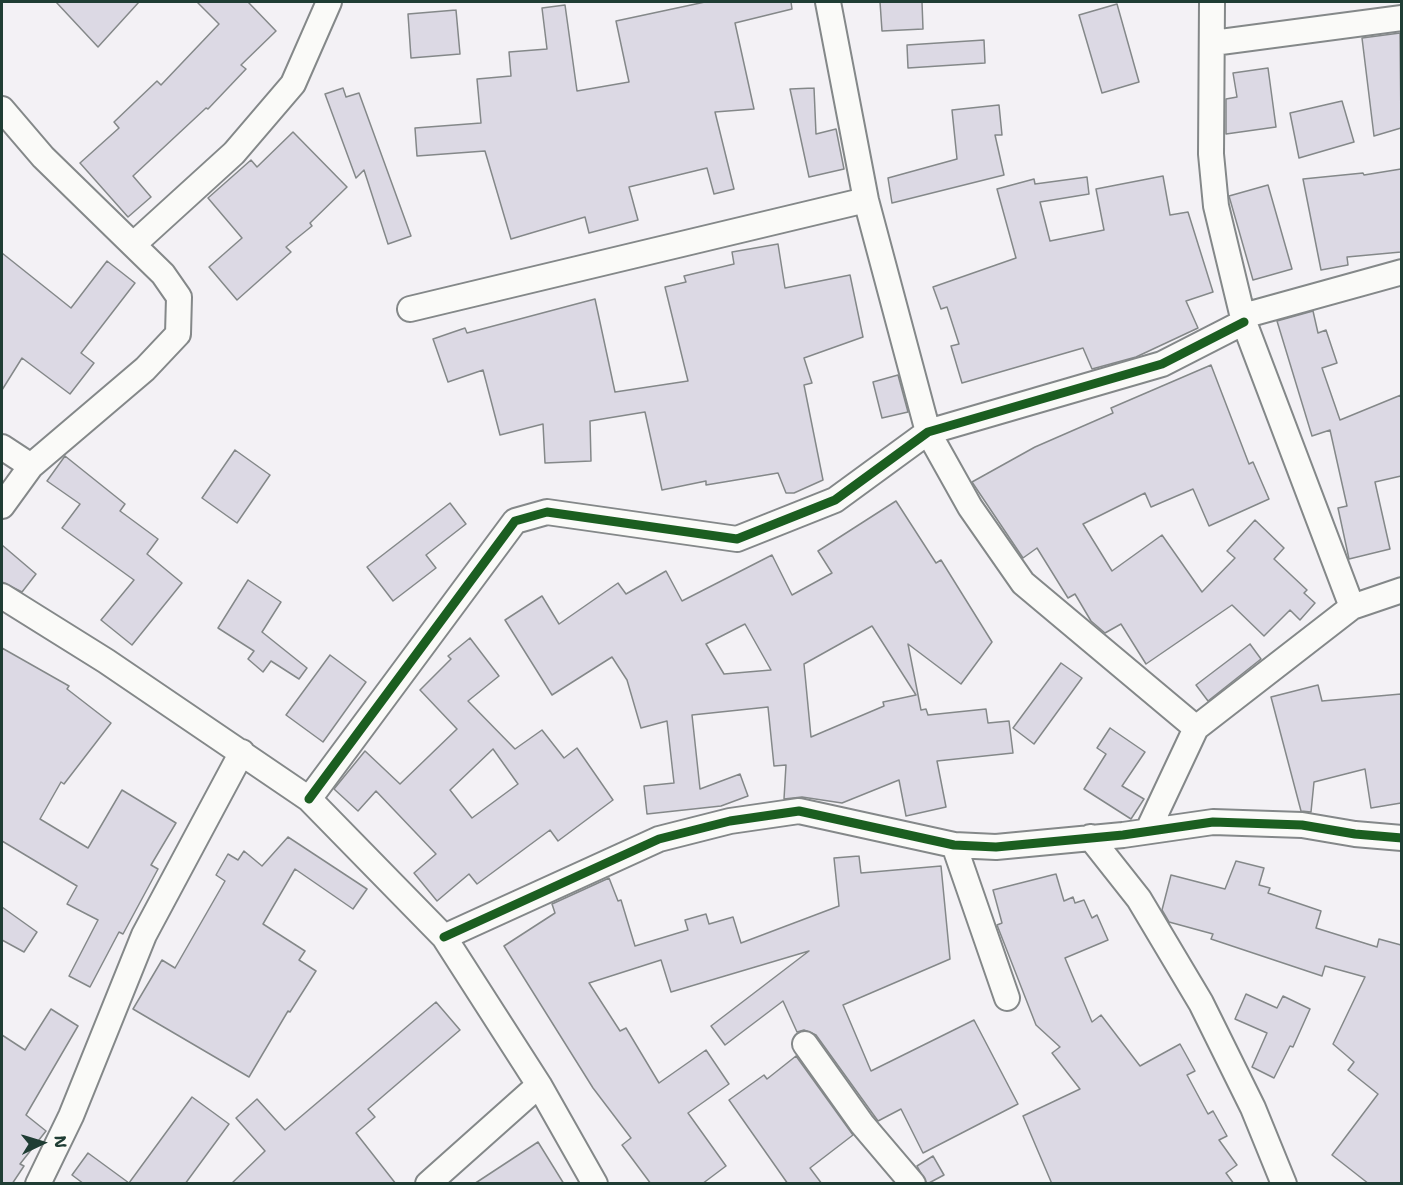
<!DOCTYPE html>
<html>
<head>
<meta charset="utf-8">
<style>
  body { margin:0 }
  #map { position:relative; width:1403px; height:1185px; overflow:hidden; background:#f3f1f5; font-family:"Shantell Sans",sans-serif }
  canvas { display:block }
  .frame { position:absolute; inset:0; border:3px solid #1f3d34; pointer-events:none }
  .north { position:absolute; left:12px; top:1113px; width:60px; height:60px; -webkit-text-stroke:4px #fdfcf7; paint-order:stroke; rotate:86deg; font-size:16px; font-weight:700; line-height:24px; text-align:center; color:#1f3d34 }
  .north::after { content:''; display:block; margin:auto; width:21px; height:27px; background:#1f3d34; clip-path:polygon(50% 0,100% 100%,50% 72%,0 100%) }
</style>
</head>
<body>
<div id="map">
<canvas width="1403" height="1185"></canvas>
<div class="frame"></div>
<div class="north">N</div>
</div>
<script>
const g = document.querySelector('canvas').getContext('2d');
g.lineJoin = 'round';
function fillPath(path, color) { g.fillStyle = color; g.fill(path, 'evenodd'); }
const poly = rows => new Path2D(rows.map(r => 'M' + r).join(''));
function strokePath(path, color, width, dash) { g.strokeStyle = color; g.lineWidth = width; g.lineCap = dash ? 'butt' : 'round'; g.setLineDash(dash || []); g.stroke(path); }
const building = poly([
  [56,2,139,2,98,47,56,2],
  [197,2,248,2,276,31,241,65,246,69,208,109,206,108,133,176,151,197,128,217,80,163,119,128,114,122,157,81,161,85,219,24,197,2],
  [705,2,791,2,792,9,735,23,754,109,715,112,734,189,714,194,707,168,629,187,638,220,589,233,585,217,511,239,485,151,417,156,415,128,481,123,477,79,511,76,509,52,547,49,542,8,565,5,577,91,629,82,616,21,705,2],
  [880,2,922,2,923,29,882,31,880,2],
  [1117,4,1139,82,1102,93,1079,15,1117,4],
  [456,10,460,54,411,58,408,14,456,10],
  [1400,33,1401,128,1374,136,1362,38,1400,33],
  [984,40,985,63,908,68,907,45,984,40],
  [1268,68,1276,127,1226,134,1226,99,1237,97,1233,73,1268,68],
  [343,88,346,97,359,93,411,236,388,244,364,170,356,178,325,94,343,88],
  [814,88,816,134,836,129,844,169,809,177,790,89,814,88],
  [1342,101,1354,142,1299,158,1290,113,1342,101],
  [999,105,1002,135,995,135,1004,175,892,203,888,178,957,159,952,110,999,105],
  [293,132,347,187,310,223,312,226,286,247,291,252,237,300,209,267,242,238,208,198,251,160,257,167,293,132],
  [1401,169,1401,252,1347,257,1348,265,1321,270,1303,179,1363,173,1364,175,1401,169],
  [1163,176,1170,215,1188,212,1213,292,1186,301,1198,328,1136,357,1092,369,1083,348,962,383,951,346,959,344,947,307,941,309,933,287,1016,258,997,189,1034,179,1035,184,1087,177,1089,194,1040,202,1050,241,1104,230,1096,189,1163,176],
  [1268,185,1292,269,1253,280,1229,196,1268,185],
  [778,244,785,288,850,275,863,337,804,358,812,383,804,385,823,480,794,493,786,493,778,473,706,485,706,481,662,490,645,412,590,421,591,461,545,463,543,424,500,435,483,370,448,382,433,339,465,328,467,333,595,299,615,392,688,381,665,287,686,282,684,276,734,264,732,252,778,244],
  [2,253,71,308,107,261,135,283,81,353,94,363,70,394,22,358,2,390,2,253],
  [1313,311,1318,333,1326,330,1337,363,1322,368,1340,420,1401,395,1401,476,1375,482,1390,549,1349,559,1338,508,1347,506,1330,430,1312,436,1277,321,1313,311],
  [1211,365,1249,464,1253,462,1269,499,1209,526,1193,489,1151,507,1145,493,1083,524,1112,571,1162,535,1202,592,1235,558,1227,551,1255,520,1284,548,1274,559,1307,590,1304,593,1315,603,1300,620,1290,610,1264,636,1232,605,1146,664,1121,624,1105,633,1091,621,1075,594,1068,598,1037,548,1023,558,972,482,1035,447,1113,413,1111,408,1211,365],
  [898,375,908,412,882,418,873,382,898,375],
  [235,450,270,475,237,523,202,498,235,450],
  [65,456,125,504,120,511,158,539,147,554,182,583,132,645,101,620,134,580,62,528,80,504,47,481,65,456],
  [896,501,936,563,941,560,992,642,961,684,908,644,921,710,926,709,928,715,986,709,988,723,1009,721,1013,753,937,761,946,807,906,816,899,780,842,803,802,797,784,799,786,765,774,766,768,707,692,715,700,789,740,774,748,796,721,806,647,814,644,786,674,783,667,721,641,728,627,680,612,657,552,695,505,620,542,596,559,624,618,583,626,594,666,571,682,601,772,555,792,595,832,573,818,551,896,501],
  [745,624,771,670,724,674,706,644,745,624],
  [872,626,916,695,883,702,884,706,811,737,804,664,872,626],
  [450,503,466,524,426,555,436,568,393,601,367,567,450,503],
  [2,545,36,574,22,592,2,582,2,545],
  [248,580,281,602,262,632,307,668,299,679,271,661,263,672,248,659,254,651,218,628,248,580],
  [470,638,499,676,468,701,515,749,542,730,564,758,577,748,613,800,558,841,550,830,477,884,469,874,437,901,414,873,436,854,376,791,358,811,334,789,365,751,400,784,457,729,420,690,451,659,448,656,470,638],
  [493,749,518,784,472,818,450,790,493,749],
  [1250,644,1261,659,1208,701,1196,685,1250,644],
  [2,648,69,686,67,689,111,723,64,784,61,782,40,819,88,848,122,790,176,823,151,865,158,869,123,934,119,932,90,987,69,976,98,920,67,904,77,886,2,841,2,648],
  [330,655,366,682,323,742,286,715,330,655],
  [1061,663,1082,678,1034,744,1013,728,1061,663],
  [1318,685,1322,701,1401,694,1401,803,1371,808,1365,769,1314,782,1311,812,1301,811,1271,697,1318,685],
  [1110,728,1145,752,1122,786,1144,799,1131,819,1084,789,1106,754,1097,748,1110,728],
  [288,837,367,889,353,909,295,869,263,924,305,951,299,960,316,971,290,1012,288,1011,249,1077,133,1009,162,960,175,968,225,881,216,875,228,854,238,860,244,851,262,866,288,837],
  [859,856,861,873,941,866,950,959,843,1005,871,1071,974,1020,1018,1104,923,1153,901,1109,878,1121,816,1035,804,1030,797,1032,783,1001,725,1045,711,1026,809,951,671,992,661,960,589,983,620,1031,626,1028,659,1083,706,1050,729,1084,688,1113,726,1166,702,1184,651,1184,622,1145,631,1138,593,1088,504,946,555,913,552,904,609,878,618,901,621,900,635,946,688,930,685,920,706,914,709,924,733,917,741,943,839,906,834,858,859,856],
  [1236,861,1264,868,1259,885,1270,888,1268,893,1321,911,1316,928,1377,947,1379,939,1401,945,1401,1184,1369,1184,1332,1155,1378,1094,1348,1070,1354,1062,1333,1044,1365,977,1325,966,1322,976,1211,939,1213,934,1169,922,1162,910,1171,875,1225,889,1236,861],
  [1056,874,1064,901,1073,897,1075,903,1084,900,1092,918,1097,915,1108,940,1065,958,1092,1022,1101,1015,1140,1066,1180,1044,1195,1071,1187,1075,1208,1114,1213,1111,1227,1136,1219,1140,1237,1165,1226,1173,1234,1184,1052,1184,1023,1116,1080,1089,1052,1053,1060,1047,1036,1025,997,925,1002,923,993,890,1056,874],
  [2,907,37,932,24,952,2,940,2,907],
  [1246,994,1277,1008,1283,996,1310,1009,1293,1047,1290,1046,1274,1078,1252,1067,1267,1033,1235,1019,1246,994],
  [436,1002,460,1030,368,1109,375,1117,356,1133,396,1184,231,1184,265,1151,236,1118,257,1099,285,1130,436,1002],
  [51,1009,78,1026,26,1115,46,1131,20,1164,24,1166,12,1184,2,1184,2,1035,25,1050,51,1009],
  [796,1056,853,1135,810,1168,822,1184,788,1184,729,1100,764,1075,767,1079,796,1056],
  [192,1097,229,1124,185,1184,84,1184,72,1175,88,1153,129,1183,192,1097],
  [538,1142,564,1184,474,1184,538,1142],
  [933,1156,944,1175,927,1184,917,1166,933,1156]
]);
fillPath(building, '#dcd9e4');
strokePath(building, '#848889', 1.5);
const minor = poly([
  [828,2,866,200,928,432,970,507,1023,583,1196,728],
  [1212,2,1211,154,1216,206,1244,322,1352,607],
  [1213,43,1402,18],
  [2,109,43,157,163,274,179,297,178,334,145,369,31,466,2,506],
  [134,244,234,153,293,84,329,2],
  [410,309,866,200],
  [1243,316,1402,272],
  [2,447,31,466],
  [2,596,106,661,309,799,444,937,539,1085,595,1184],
  [309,799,515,521,547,512,737,539,835,500,928,432,1162,364,1244,322],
  [1148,830,1196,728,1352,607,1402,590],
  [1090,837,1139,899,1201,1003,1253,1108,1284,1184],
  [954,845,1007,998],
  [444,937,659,839,730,821,799,811,954,845,996,847,1123,835,1213,822,1302,825,1355,834,1402,838],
  [805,1044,862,1124,913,1184],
  [38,1184,71,1116,144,935,242,752],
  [428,1184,539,1085]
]);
strokePath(minor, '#848889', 28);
strokePath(minor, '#fafaf8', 24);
strokePath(poly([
  [309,799,515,521,547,512,737,539,835,500,928,432,1162,364,1244,322],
  [444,937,659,839,730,821,799,811,954,845,996,847,1123,835,1213,822,1302,825,1355,834,1402,838]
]), '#1b5e20', 9);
</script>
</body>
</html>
